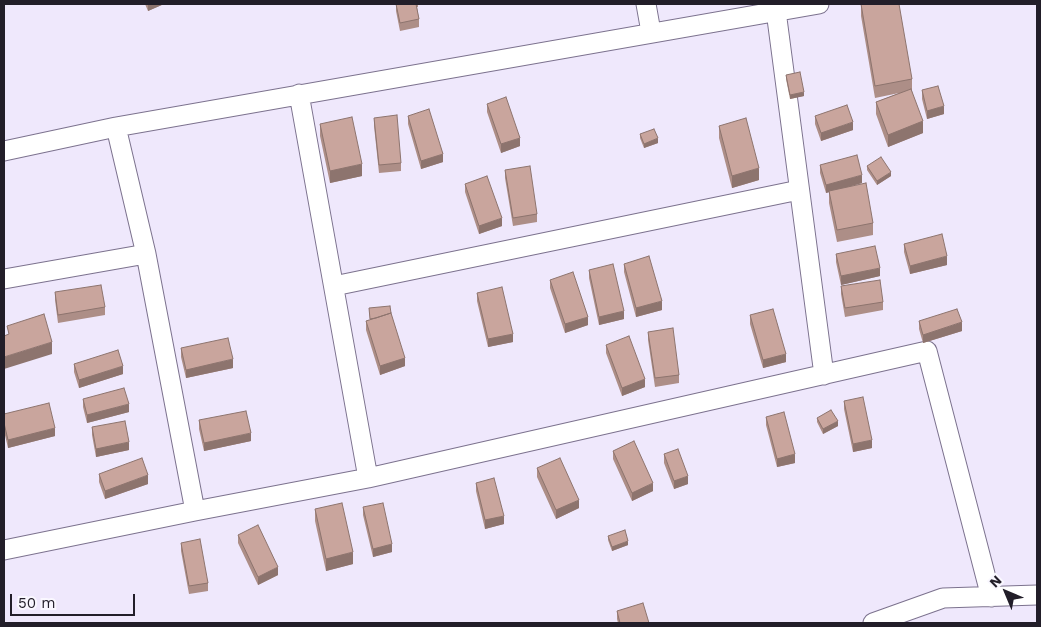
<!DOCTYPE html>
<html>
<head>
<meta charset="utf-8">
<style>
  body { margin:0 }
  #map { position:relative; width:1041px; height:627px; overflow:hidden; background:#efe8fc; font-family:"Work Sans",sans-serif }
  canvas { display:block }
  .frame { position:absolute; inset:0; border:5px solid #221e29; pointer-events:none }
  .north { position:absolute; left:981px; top:567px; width:50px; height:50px; -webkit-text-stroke:4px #faf8ff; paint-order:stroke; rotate:315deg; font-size:14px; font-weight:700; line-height:20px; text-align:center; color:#221e29 }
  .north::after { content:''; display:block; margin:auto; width:18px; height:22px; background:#221e29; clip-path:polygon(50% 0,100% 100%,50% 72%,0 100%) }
  .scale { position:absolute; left:10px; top:594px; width:125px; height:22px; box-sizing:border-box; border:2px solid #221e29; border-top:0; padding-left:6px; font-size:15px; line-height:18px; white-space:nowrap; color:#221e29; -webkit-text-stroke:4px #faf8ff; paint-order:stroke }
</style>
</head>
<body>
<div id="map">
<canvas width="1041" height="627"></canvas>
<div class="frame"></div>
<div class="north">N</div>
<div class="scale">50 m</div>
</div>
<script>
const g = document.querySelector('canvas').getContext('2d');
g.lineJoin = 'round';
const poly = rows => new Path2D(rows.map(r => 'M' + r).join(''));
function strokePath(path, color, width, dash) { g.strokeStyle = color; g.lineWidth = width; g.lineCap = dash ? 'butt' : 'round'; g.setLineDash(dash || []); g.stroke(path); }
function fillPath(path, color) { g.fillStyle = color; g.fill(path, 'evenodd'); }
const street = poly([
  [646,4,651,32],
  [776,11,824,375],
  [299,94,368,478],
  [116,127,146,254,195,511],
  [4,151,116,127,819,4],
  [4,279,146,254],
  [334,286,799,190],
  [4,550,195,511,368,478,927,351,991,597],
  [873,623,943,598,1037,595]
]);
strokePath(street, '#7c728e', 21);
strokePath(street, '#fff', 19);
fillPath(poly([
  [145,4,164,4,148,11],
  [396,4,418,4,418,7,417,7,419,19,419,27,400,31,396,11],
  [861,4,912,79,912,91,923,133,888,147,876,114,876,102,899,93,875,98,861,16],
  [786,75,804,96,790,99,786,79],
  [922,90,944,114,927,119,922,99],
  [487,104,520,146,501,153,487,112],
  [408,116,443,162,421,169,408,124],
  [815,116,853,130,821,141,815,124],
  [374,118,401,163,401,171,379,173,374,126],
  [320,124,362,176,330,183,320,136],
  [719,126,759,180,732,188,719,138],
  [640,134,658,143,644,148,640,138],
  [820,165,862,183,852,186,873,223,873,235,837,242,829,203,829,192,826,193,820,173],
  [867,166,891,176,877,185,867,170],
  [505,170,537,214,537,222,513,226,505,178],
  [465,184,502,226,479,234,465,192],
  [904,244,947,265,910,274,904,252],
  [836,254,880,276,841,285,836,262],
  [624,264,662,310,636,317,624,272],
  [589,270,624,319,599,325,589,278],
  [550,280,588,325,565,333,550,288],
  [841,286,883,302,883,310,845,317,841,294],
  [55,292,105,307,105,315,58,323,55,300],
  [477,293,513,342,488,347,477,301],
  [369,308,391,313,405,366,380,375,366,330,366,321,370,320],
  [750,315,786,362,763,368,750,324],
  [919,321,962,331,923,343,919,329],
  [648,332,679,375,679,383,655,387,648,340],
  [606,345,645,387,622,396,606,353],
  [181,348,233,368,186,378,181,357],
  [74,364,123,374,79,388,74,372],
  [83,399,129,412,87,423,83,407],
  [844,401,872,448,853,452,844,409],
  [4,414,55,436,8,448,4,431],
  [766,417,795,463,777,467,766,425],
  [817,418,838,426,823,434,817,422],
  [199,420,251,441,204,451,199,429],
  [92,427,129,450,96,457,92,435],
  [613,451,653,491,632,501,613,459],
  [664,454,688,484,674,489,664,463],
  [537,468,579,508,556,519,537,477],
  [99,474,148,484,105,499,99,482],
  [476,483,504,524,485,529,476,491],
  [363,507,392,552,373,557,363,515],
  [315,509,353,564,326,571,315,521],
  [238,535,278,575,258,585,238,543],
  [608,536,628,545,612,551,608,540],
  [181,543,208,583,208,591,189,594,181,551],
  [617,611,649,623,618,623,617,619]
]), '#ad8e87');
fillPath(poly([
  [148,4,164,4,148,11],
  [804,92,804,96,790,99,790,95],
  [944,106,944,114,927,119,927,111],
  [923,121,923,133,888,147,888,135],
  [853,122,853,130,821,141,821,133],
  [520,138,520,146,501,153,501,144],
  [658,138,658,143,644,148,644,144],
  [443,154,443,162,421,169,421,161],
  [362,164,362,176,330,183,330,171],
  [759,168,759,180,732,188,732,176],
  [891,172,891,176,877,185,877,181],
  [862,175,862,183,826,193,826,185],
  [502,218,502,226,479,234,479,226],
  [947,256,947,265,910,274,910,266],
  [880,268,880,276,841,285,841,276],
  [662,301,662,310,636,317,636,308],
  [624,311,624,319,599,325,599,317],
  [588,317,588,325,565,333,565,324],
  [962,322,962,331,923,343,923,335],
  [513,334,513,342,488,347,488,339],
  [52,342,52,354,4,369,4,357],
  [786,354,786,362,763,368,763,360],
  [405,358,405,366,380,375,380,366],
  [233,359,233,368,186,378,186,370],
  [123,366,123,374,79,388,79,380],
  [645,379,645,387,622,396,622,388],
  [129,404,129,412,87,423,87,415],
  [838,421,838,426,823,434,823,429],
  [55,428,55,436,8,448,8,440],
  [251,433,251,441,204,451,204,443],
  [872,440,872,448,853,452,853,444],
  [129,442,129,450,96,457,96,449],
  [795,454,795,463,777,467,777,459],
  [148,475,148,484,105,499,105,491],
  [688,476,688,484,674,489,674,481],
  [653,483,653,491,632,501,632,493],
  [579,500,579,508,556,519,556,510],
  [504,516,504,524,485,529,485,520],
  [628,541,628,545,612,551,612,547],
  [392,544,392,552,373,557,373,549],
  [353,552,353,564,326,571,326,559],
  [278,567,278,575,258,585,258,577]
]), '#8d746e');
const building = poly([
  [396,4,416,4,419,19,400,23,396,4],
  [861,4,899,4,912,79,875,86,861,4],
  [800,72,804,92,790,95,786,75,800,72],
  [938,86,944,106,927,111,922,90,938,86],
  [911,89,923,121,888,135,876,102,911,89],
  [506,97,520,138,501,144,487,104,506,97],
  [847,105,853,122,821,133,815,116,847,105],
  [429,109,443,154,421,161,408,116,429,109],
  [397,115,401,163,379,165,374,118,397,115],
  [352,117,362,164,330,171,320,124,352,117],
  [746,118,759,168,732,176,719,126,746,118],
  [654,129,658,138,644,144,640,134,654,129],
  [857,155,862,175,826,185,820,165,857,155],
  [881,157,891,172,877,181,867,166,881,157],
  [530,166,537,214,513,218,505,170,530,166],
  [487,176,502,218,479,226,465,184,487,176],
  [866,183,873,223,837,230,829,191,866,183],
  [942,234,947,256,910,266,904,244,942,234],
  [875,246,880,268,841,276,836,254,875,246],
  [649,256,662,301,636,308,624,264,649,256],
  [613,264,624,311,599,317,589,270,613,264],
  [573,272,588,317,565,324,550,280,573,272],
  [880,280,883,302,845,308,841,286,880,280],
  [101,285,105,307,58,315,55,292,101,285],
  [502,287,513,334,488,339,477,293,502,287],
  [390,306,391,313,376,318,370,319,369,308,390,306],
  [773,309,786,354,763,360,750,315,773,309],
  [957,309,962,322,923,335,919,321,957,309],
  [391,313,405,358,380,366,366,321,391,313],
  [44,314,52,342,4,357,4,336,9,334,7,326,44,314],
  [673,328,679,375,655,378,648,332,673,328],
  [629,336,645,379,622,388,606,345,629,336],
  [228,338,233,359,186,370,181,348,228,338],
  [118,350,123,366,79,380,74,364,118,350],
  [124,388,129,404,87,415,83,399,124,388],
  [863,397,872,440,853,444,844,401,863,397],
  [49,403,55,428,8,440,4,423,4,414,49,403],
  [831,410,838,421,823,429,817,418,831,410],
  [246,411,251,433,204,443,199,420,246,411],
  [784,412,795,454,777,459,766,417,784,412],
  [125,421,129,442,96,449,92,427,125,421],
  [634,441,653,483,632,493,613,451,634,441],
  [678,449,688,476,674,481,664,454,678,449],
  [142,458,148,475,105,491,99,474,142,458],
  [560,458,579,500,556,510,537,468,560,458],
  [494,478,504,516,485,520,476,483,494,478],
  [342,503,353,552,326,559,315,509,342,503],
  [383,503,392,544,373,549,363,507,383,503],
  [258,525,278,567,258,577,238,535,258,525],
  [625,530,628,541,612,547,608,536,625,530],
  [200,539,208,583,189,586,181,543,200,539],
  [643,603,649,623,620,623,617,611,643,603]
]);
fillPath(building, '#c9a59d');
strokePath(building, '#8d746e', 1);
</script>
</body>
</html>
